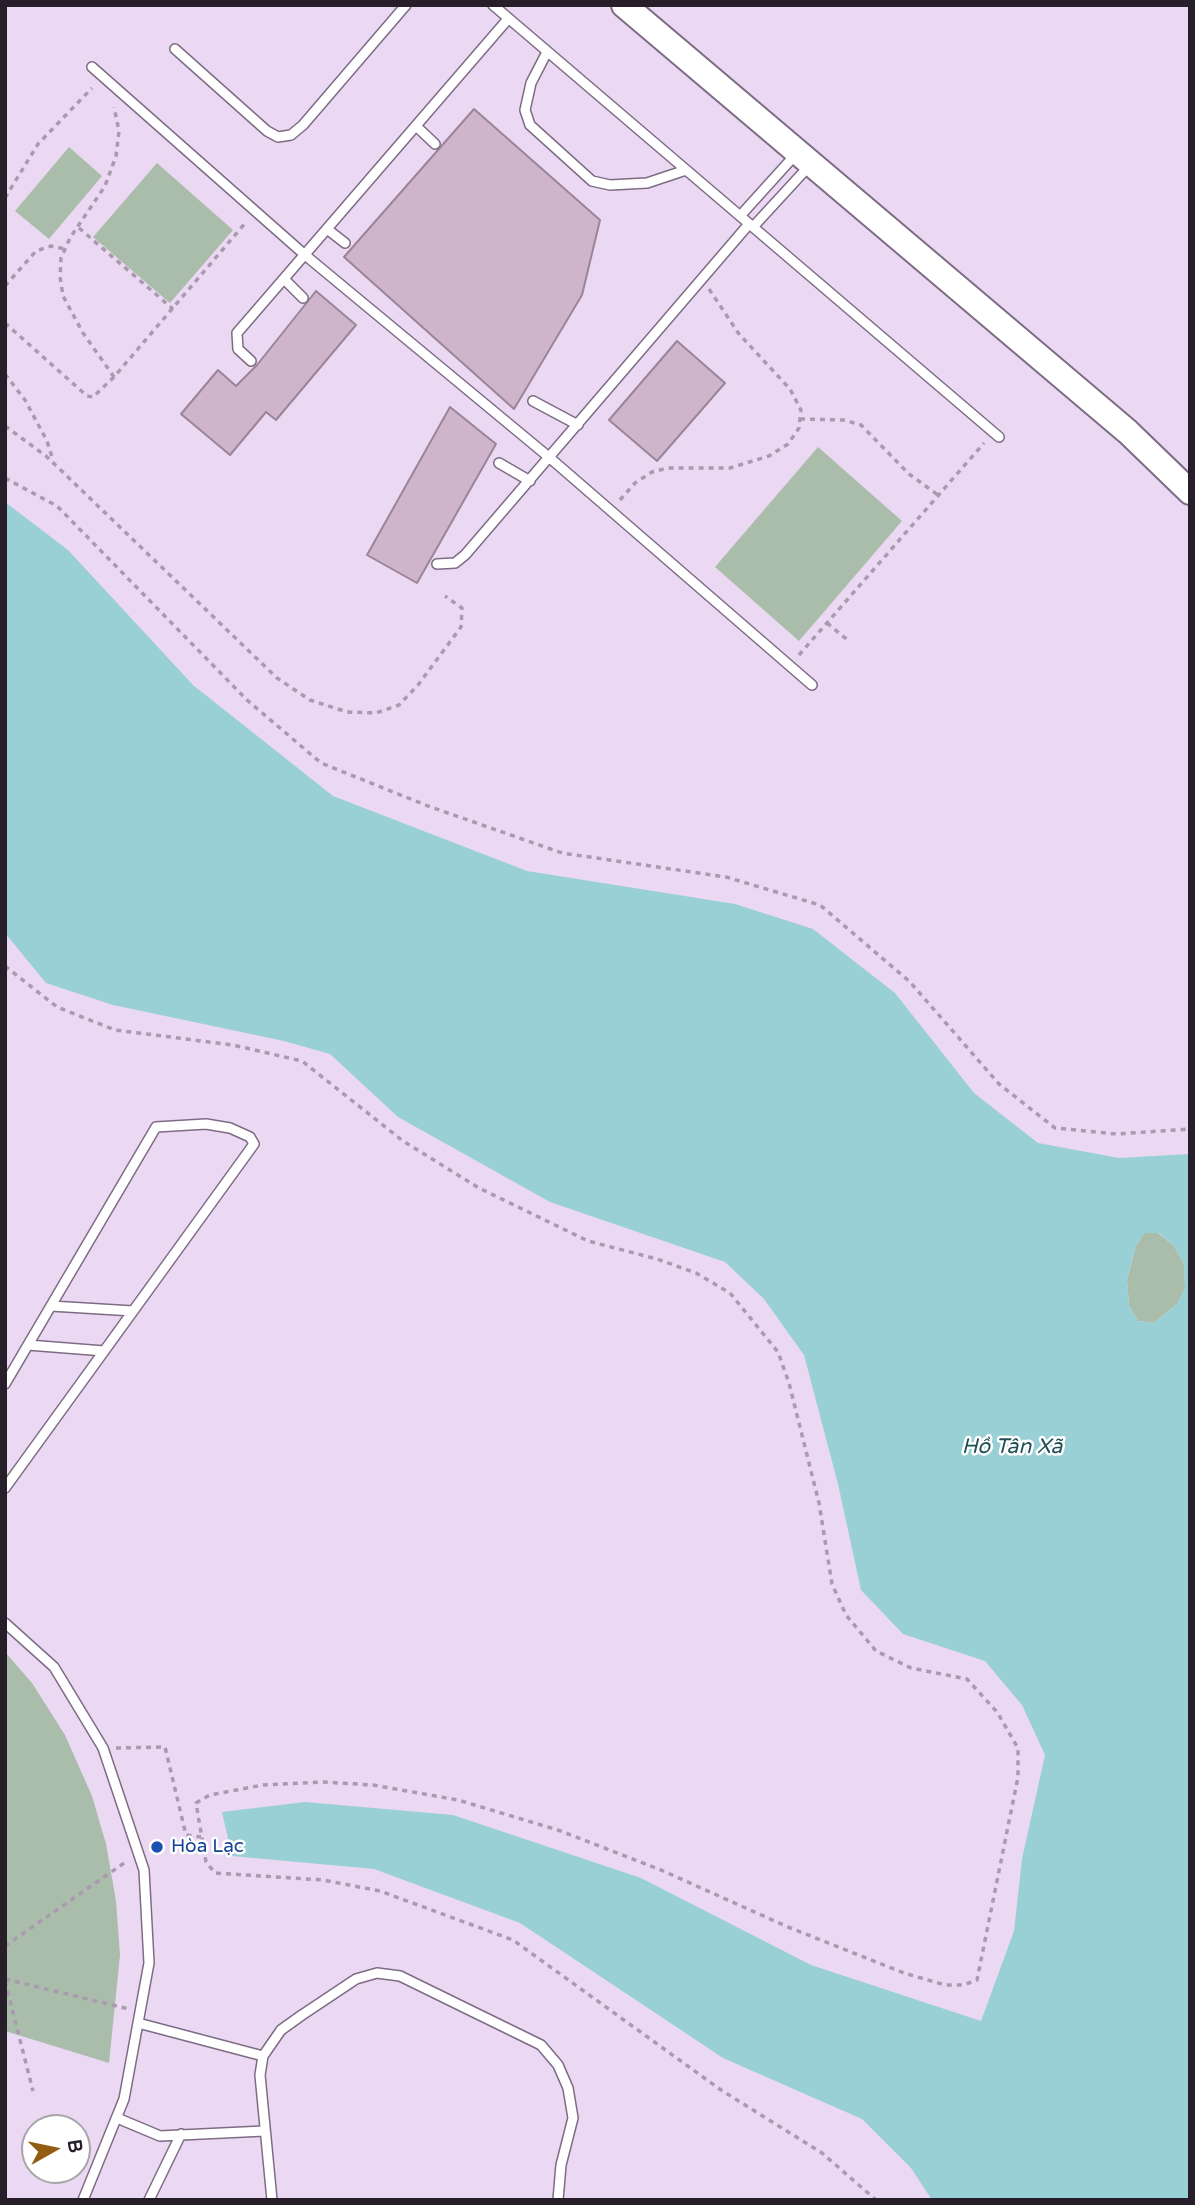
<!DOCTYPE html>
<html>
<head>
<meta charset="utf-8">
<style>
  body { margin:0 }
  #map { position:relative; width:1195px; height:2205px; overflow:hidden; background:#ebd8f3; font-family:"Varela Round",sans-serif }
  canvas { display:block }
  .frame { position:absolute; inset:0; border:7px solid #261f29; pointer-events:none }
  .north { position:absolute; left:21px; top:2114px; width:70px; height:70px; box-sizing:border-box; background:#fff; border:2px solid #a8a5a9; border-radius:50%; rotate:81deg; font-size:19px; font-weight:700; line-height:28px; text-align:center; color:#261f29 }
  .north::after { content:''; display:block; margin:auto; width:24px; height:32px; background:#925c11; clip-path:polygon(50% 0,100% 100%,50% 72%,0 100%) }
</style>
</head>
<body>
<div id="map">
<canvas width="1195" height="2205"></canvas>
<div class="frame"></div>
<div class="north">B</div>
</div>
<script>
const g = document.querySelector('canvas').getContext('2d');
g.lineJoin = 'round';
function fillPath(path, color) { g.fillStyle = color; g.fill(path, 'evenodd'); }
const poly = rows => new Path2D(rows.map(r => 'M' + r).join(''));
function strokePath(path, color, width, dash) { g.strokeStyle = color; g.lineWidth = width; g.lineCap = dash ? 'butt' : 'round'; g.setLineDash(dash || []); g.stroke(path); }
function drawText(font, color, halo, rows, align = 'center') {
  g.font = font + ' "Varela Round",sans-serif'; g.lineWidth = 5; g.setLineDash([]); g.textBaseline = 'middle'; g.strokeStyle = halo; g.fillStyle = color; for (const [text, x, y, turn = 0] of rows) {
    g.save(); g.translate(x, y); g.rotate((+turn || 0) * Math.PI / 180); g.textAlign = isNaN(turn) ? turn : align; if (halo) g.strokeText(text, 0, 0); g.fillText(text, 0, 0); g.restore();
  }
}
fillPath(poly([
  [69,147,102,176,49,239,15,211],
  [157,163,233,230,170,303,93,237],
  [818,447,902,521,799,641,715,567],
  [1144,1233,1158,1233,1174,1246,1184,1264,1185,1288,1178,1303,1154,1323,1138,1321,1129,1305,1127,1280,1136,1246],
  [5,1652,32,1683,65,1735,92,1796,106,1844,116,1901,120,1955,109,2063,5,2031]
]), '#aabdaa');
fillPath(poly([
  [5,502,68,550,193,685,333,796,527,871,735,904,813,929,895,993,974,1093,1038,1143,1119,1158,1190,1154,1190,2200,932,2200,911,2168,862,2119,723,2058,520,1923,374,1869,232,1856,222,1812,305,1802,453,1815,641,1878,811,1965,981,2021,1014,1931,1022,1859,1045,1755,1022,1705,985,1661,903,1634,861,1590,838,1484,804,1355,764,1299,725,1262,550,1202,398,1117,330,1054,284,1041,113,1005,46,983,5,933],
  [1144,1233,1159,1233,1174,1246,1184,1264,1185,1288,1178,1303,1154,1323,1138,1321,1129,1305,1127,1279,1136,1246]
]), '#99d0d6');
const building = poly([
  [474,109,600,220,582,295,514,409,344,257,474,109],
  [316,291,356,325,276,420,266,412,230,455,181,414,218,370,236,386,257,365,316,291],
  [677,341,725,383,657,461,609,420,677,341],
  [450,407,496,444,417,583,367,555,450,407]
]);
fillPath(building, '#ceb5cb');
strokePath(building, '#9c8498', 2);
const lane = poly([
  [493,5,999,437],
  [175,49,267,131,278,137,291,135,303,125,406,5],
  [547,52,531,83,525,110,530,125,592,181,610,185,647,183,686,170],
  [92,67,305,255,550,458,812,685],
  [416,126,435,144],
  [740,216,796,154],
  [753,227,810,165],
  [327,229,345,243],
  [284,279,303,298],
  [251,361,238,349,237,333,508,19],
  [533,401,578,425],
  [499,463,530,481],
  [437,564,455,563,465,555,749,224],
  [51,1306,133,1311],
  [28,1345,104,1351],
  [5,1384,156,1127,206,1124,230,1128,250,1137,254,1144,5,1488],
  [5,1623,54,1667,103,1748,144,1870,149,1963,124,2099,83,2200],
  [138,2023,263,2056],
  [117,2118,160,2136,264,2131],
  [149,2200,181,2134],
  [272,2200,260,2075,263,2056,281,2030,302,2015,356,1979,377,1973,400,1976,541,2045,558,2065,568,2088,573,2118,561,2165,558,2200]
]);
const secondary = poly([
  [624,5,1128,432,1190,492]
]);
strokePath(lane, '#7d6c84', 12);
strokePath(secondary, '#7d6c84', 28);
strokePath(poly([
  [5,198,38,144,92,88],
  [79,228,173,309],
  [5,286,36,251,51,246,65,249],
  [5,323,87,396,93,397,114,377,247,221],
  [5,374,25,400,47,441,53,460],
  [114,377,83,333,63,296,60,277,61,258,70,238,105,186,116,156,119,131,114,107],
  [800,419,844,420,861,425,909,474,938,495],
  [5,426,46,456,277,678,310,700,347,712,376,713,399,705,418,685,461,627,462,608,445,596],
  [5,478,57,506,247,700,321,763,428,806,562,853,726,877,820,905,910,982,999,1084,1055,1128,1117,1134,1190,1129],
  [620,500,635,483,652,472,668,468,730,468,769,456,788,444,799,428,801,410,790,389,739,334,709,289],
  [827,623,850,642],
  [799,655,984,443],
  [5,966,57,1007,115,1030,233,1045,302,1061,403,1141,479,1188,588,1241,657,1259,696,1273,730,1293,778,1352,789,1383,819,1503,832,1584,846,1615,876,1651,911,1668,967,1679,997,1712,1018,1748,1018,1777,977,1980,963,1985,945,1985,904,1973,788,1927,661,1870,558,1830,458,1800,373,1785,323,1782,263,1785,210,1795,196,1803,206,1862,215,1873,323,1880,380,1891,513,1940,721,2090,822,2153,876,2200],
  [116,1748,165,1747,186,1835,201,1837],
  [5,1946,127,1861],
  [5,1979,129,2009],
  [5,1981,33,2091]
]), '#a99aaf', 3.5, [5, 5]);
strokePath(lane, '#fff', 9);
strokePath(secondary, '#fff', 24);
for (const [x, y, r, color] of [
  [157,1847,7,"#1a4fb4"]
]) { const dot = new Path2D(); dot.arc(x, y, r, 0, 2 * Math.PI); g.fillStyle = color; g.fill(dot); strokePath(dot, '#fff', 2.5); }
drawText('19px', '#164399', '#fff', [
  ["Hòa Lạc",171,1847]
], 'left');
drawText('italic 21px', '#1f4f54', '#fff', [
  ["Hồ Tân Xã",1012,1447]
]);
</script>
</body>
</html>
